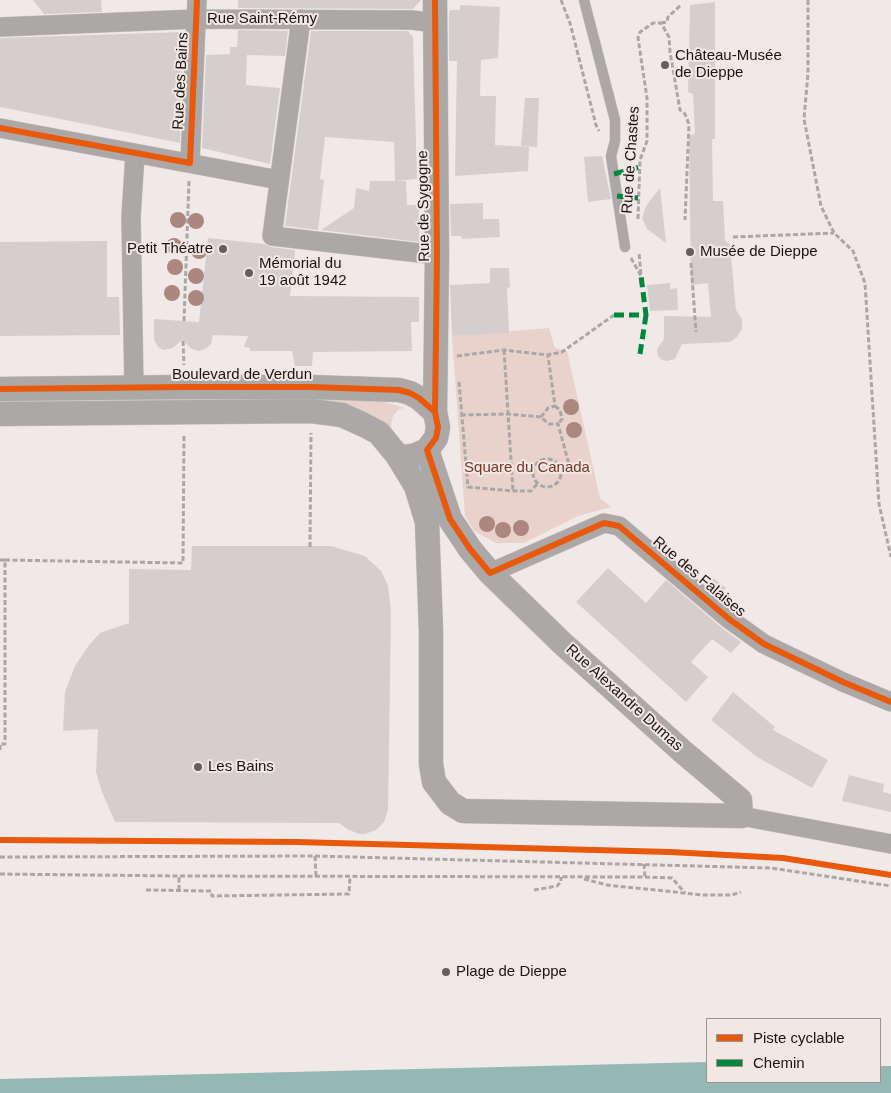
<!DOCTYPE html>
<html>
<head>
<meta charset="utf-8">
<style>
  body { margin:0 }
  #map { position:relative; width:891px; height:1093px; overflow:hidden; background:#f0e9e8; font-family:Helvetica,sans-serif }
  canvas { display:block }
  .legend { position:absolute; left:706px; top:1018px; width:175px; height:65px; box-sizing:border-box; background:#f3e7e4; border:1px solid #9c9391; margin:0; padding:6px 9px; list-style:none; font-size:15px; color:#191514 }
  .legend li { display:flex; align-items:center; gap:10px; height:25px }
  .legend b { width:25px; border:1px solid #9c9391 }
</style>
</head>
<body>
<div id="map">
<canvas width="891" height="1093"></canvas>
<ul class="legend">
<li><b style="height:6px;background:#e8590c"></b>Piste cyclable</li>
<li><b style="height:6px;background:#00873e"></b>Chemin</li>
</ul>
</div>
<script>
const g = document.querySelector('canvas').getContext('2d');
g.lineJoin = 'round';
function fillPath(path, color) { g.fillStyle = color; g.fill(path, 'evenodd'); }
const poly = rows => new Path2D(rows.map(r => 'M' + r).join(''));
function strokePath(path, color, width, dash) { g.strokeStyle = color; g.lineWidth = width; g.lineCap = dash ? 'butt' : 'round'; g.setLineDash(dash || []); g.stroke(path); }
function drawText(font, color, halo, rows, align = 'center') {
  g.font = font + ' Helvetica,sans-serif'; g.lineWidth = 4; g.setLineDash([]); g.textBaseline = 'middle'; g.strokeStyle = halo; g.fillStyle = color; for (const [text, x, y, turn = 0] of rows) {
    g.save(); g.translate(x, y); g.rotate((+turn || 0) * Math.PI / 180); g.textAlign = isNaN(turn) ? turn : align; if (halo) g.strokeText(text, 0, 0); g.fillText(text, 0, 0); g.restore();
  }
}
fillPath(poly([
  [549,328,555,348,567,351,600,498,611,507,578,516,524,543,496,543,474,531,465,516,452,336],
  [359,398,382,401,405,408,399,409,393,416,391,425,393,432,375,419,0,404,0,399]
]), '#e9d1cc');
fillPath(poly([
  [707,1062,707,1082,880,1082,880,1066,891,1066,891,1093,0,1093,0,1079]
]), '#94b8b3');
fillPath(poly([
  [33,0,101,0,102,12,44,14],
  [238,0,421,0,413,9,238,8],
  [715,2,715,139,712,139,713,201,723,201,725,240,730,245,736,310,742,319,742,329,737,337,730,342,682,344,675,359,667,361,662,360,658,356,657,349,664,339,664,316,711,317,708,283,691,285,689,135,695,134,693,94,688,92,690,5],
  [460,5,500,7,498,58,481,60,480,96,496,96,495,145,529,147,528,171,455,176,457,61,449,61,449,12,450,10,460,10],
  [238,30,288,31,285,56,247,55,246,85,280,88,270,164,202,148,206,55,230,54,230,47,237,47],
  [311,31,408,31,413,37,417,179,395,181,394,142,325,137,320,179,324,180,318,230,285,226],
  [183,32,180,143,0,107,0,38],
  [525,98,539,98,537,147,521,146],
  [602,156,611,199,588,202,584,157],
  [370,181,406,181,407,205,419,205,419,242,321,230,354,208,356,188,369,191],
  [660,188,666,243,647,229,642,218,646,206],
  [483,203,483,219,499,219,500,237,462,239,461,236,451,236,450,204],
  [208,238,264,244,271,247,295,250,290,296,419,297,419,322,411,322,412,351,313,352,312,366,295,366,292,351,250,351,250,348,244,347,248,336,213,335,211,344,207,348,199,351,192,349,182,340,173,348,164,350,159,348,154,340,154,319,199,322],
  [107,241,107,297,119,297,120,335,0,336,0,242],
  [490,268,509,268,510,287,507,288,509,333,452,336,450,285,490,283],
  [670,283,670,289,677,288,678,310,650,311,647,285],
  [192,546,331,546,365,556,381,571,388,585,391,612,388,810,384,822,376,830,365,834,359,834,347,829,339,823,115,822,102,792,96,772,98,729,63,731,65,692,75,666,89,645,100,633,129,623,129,569,191,570],
  [608,568,646,603,666,580,722,628,741,642,731,653,712,639,691,662,708,677,686,702,576,602],
  [712,577,726,588,720,596,706,585],
  [733,692,775,727,773,730,828,760,812,788,757,757,711,720],
  [849,775,884,784,883,792,891,794,891,812,842,801]
]), '#d4cfce');
const service = poly([
  [584,0,615,120,615,141,611,156,625,247]
]);
const minor = poly([
  [301,19,272,236,437,255],
  [0,27,196,19,412,20,434,23],
  [0,128,279,180],
  [190,163,197,0],
  [134,388,131,217,135,154],
  [490,573,604,523,619,526,729,619,764,644,843,682,891,702],
  [741,816,891,844]
]);
const tertiary = poly([
  [0,389,184,387,311,387,399,390,410,393,419,398,435,412],
  [0,414,311,411,342,415,364,425,379,433,397,455,405,457,416,455,427,450,436,438,438,427,435,412,437,255,435,0],
  [397,455,416,486,427,522,431,631,431,764,434,782,450,803,463,811,741,816,740,800,682,751,562,643,490,573,470,549,450,519,427,450]
]);
strokePath(service, '#c8c4c3', 11);
strokePath(minor, '#c8c4c3', 20);
strokePath(tertiary, '#c8c4c3', 25);
strokePath(poly([
  [561,0,570,23,596,125,599,131],
  [808,0,808,73,804,119,821,206,834,233,853,251,865,283,879,504,891,557],
  [661,23,667,22,668,17,681,5],
  [638,219,640,160,647,141,647,98,638,38,640,32,653,23,661,23,669,37,670,52,680,110,685,114,689,124,685,220],
  [733,237,834,233],
  [631,258,641,276,639,252],
  [691,263,696,332],
  [184,321,189,181],
  [183,341,184,365],
  [504,350,513,491],
  [457,356,504,350,548,355,562,352,614,315],
  [459,382,468,487,513,491,531,491,538,483],
  [555,406,560,410,562,419,558,424],
  [461,415,508,414,541,417,549,424,558,424,570,468,561,471],
  [541,417,548,408,555,406,548,356],
  '533 473a14 14 0 1 1 28 0a14 14 0 1 1-28 0Z',
  [310,547,311,433],
  [0,560,5,560,5,744,0,744,0,752],
  [5,560,183,563,184,434],
  [315,856,316,876],
  [0,857,315,856,771,868,891,886],
  [644,864,645,877],
  [0,874,179,876,645,877,672,878,685,893],
  [584,879,607,885,703,895,732,895,741,892],
  [146,890,211,891,212,896,349,894,350,877],
  [179,890,179,876],
  [534,890,557,886,561,882,561,877]
]), '#aaa8a7', 3, [5, 2.5]);
strokePath(service, '#aba8a7', 10);
strokePath(minor, '#aba8a7', 19);
strokePath(tertiary, '#aba8a7', 24);
strokePath(poly([
  [614,174,640,167],
  [617,196,638,198],
  [614,315,646,315,641,276],
  [640,354,646,315]
]), '#00873e', 5, [10, 5]);
strokePath(poly([
  [435,0,437,255,435,412,438,427,436,438,427,450,450,519,470,549,490,573,604,523,619,526,729,619,764,644,843,682,891,702],
  [0,128,190,163,197,0],
  [0,389,184,387,311,387,399,390,410,393,419,398,435,412],
  [0,840,296,842,670,852,783,858,891,875]
]), '#e8590c', 6);
g.fillStyle = '#ab877f';
for (const [x, y] of [
  [178,220],
  [196,221],
  [174,246],
  [199,251],
  [175,267],
  [196,276],
  [172,293],
  [196,298],
  [571,407],
  [574,430],
  [487,524],
  [521,528],
  [503,530]
]) { g.beginPath(); g.arc(x, y, 8, 0, 2 * Math.PI); g.fill(); }
for (const [x, y, r, color] of [
  [665,65,5,"#645f5e"],
  [223,249,5,"#645f5e"],
  [690,252,5,"#645f5e"],
  [249,273,5,"#645f5e"],
  [198,767,5,"#645f5e"],
  [446,972,5,"#645f5e"]
]) { const dot = new Path2D(); dot.arc(x, y, r, 0, 2 * Math.PI); g.fillStyle = color; g.fill(dot); strokePath(dot, '#f3e7e4', 2); }
drawText('15px', '#191514', '#f3e7e4', [
  ["Rue Saint-Rémy",262,19],
  ["Rue des Bains",181,81,-87],
  ["Rue de Chastes",631,160,-86],
  ["Rue de Sygogne",424,206,-91],
  ["Boulevard de Verdun",242,375],
  ["Rue des Falaises",699,577,40],
  ["Rue Alexandre Dumas",624,698,42]
]);
drawText('15px', '#191514', '#f3e7e4', [
  ["Château-Musée",675,56],
  ["de Dieppe",675,73],
  ["Petit Théatre",213,249,"right"],
  ["Musée de Dieppe",700,252],
  ["Mémorial du",259,264],
  ["19 août 1942",259,281],
  ["Les Bains",208,767],
  ["Plage de Dieppe",456,972]
], 'left');
drawText('15px', '#733629', '#f3e7e4', [
  ["Square du Canada",527,468]
]);
</script>
</body>
</html>
